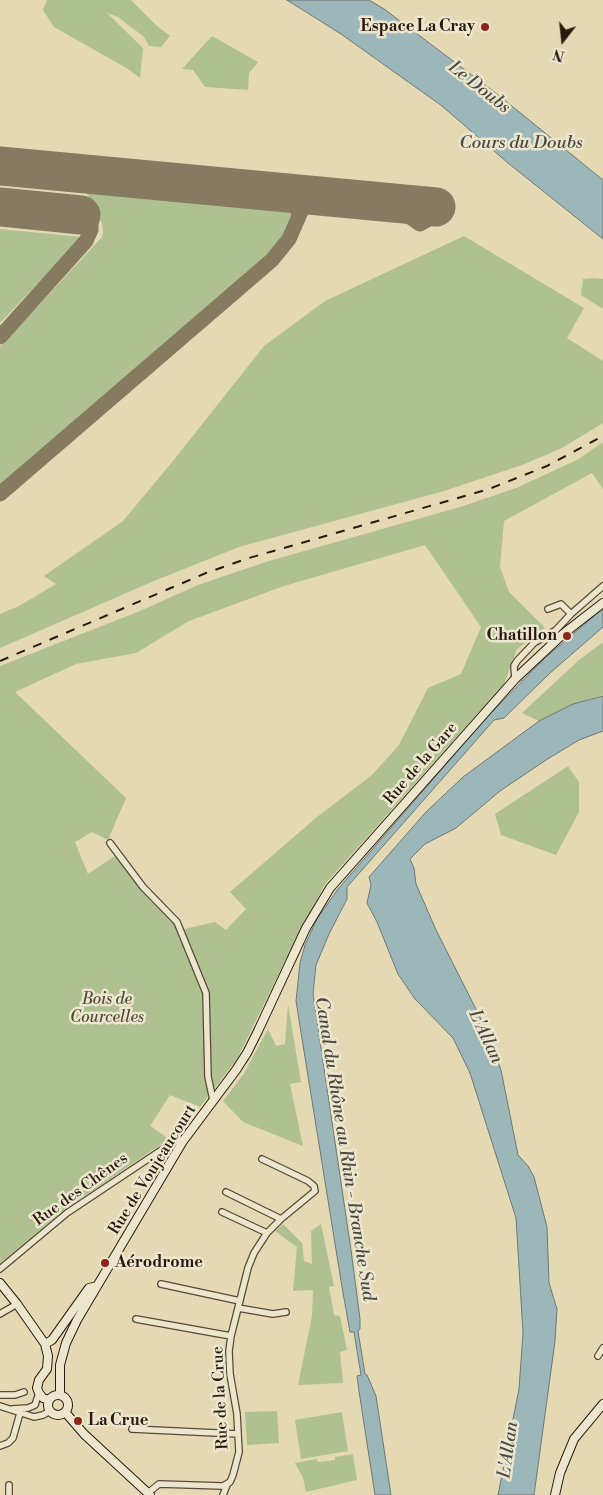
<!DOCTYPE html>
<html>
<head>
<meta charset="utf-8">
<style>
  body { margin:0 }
  #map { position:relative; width:603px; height:1495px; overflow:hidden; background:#e4d9b3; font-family:"Libre Bodoni",serif }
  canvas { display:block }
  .north { position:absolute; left:538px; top:15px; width:50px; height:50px; -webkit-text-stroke:4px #ede6ce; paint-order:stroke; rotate:196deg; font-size:14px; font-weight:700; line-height:20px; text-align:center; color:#281a0f }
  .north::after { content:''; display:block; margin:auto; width:18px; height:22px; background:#281a0f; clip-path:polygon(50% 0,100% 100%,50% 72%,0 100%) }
</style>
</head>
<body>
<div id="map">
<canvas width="603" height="1495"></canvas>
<div class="north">N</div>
</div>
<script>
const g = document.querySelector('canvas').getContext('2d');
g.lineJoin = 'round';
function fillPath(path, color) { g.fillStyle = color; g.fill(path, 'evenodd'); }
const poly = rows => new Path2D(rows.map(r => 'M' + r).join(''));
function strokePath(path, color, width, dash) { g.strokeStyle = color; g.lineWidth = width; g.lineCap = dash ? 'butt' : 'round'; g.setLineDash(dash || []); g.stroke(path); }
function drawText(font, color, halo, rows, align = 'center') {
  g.font = font + ' "Libre Bodoni",serif'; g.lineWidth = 5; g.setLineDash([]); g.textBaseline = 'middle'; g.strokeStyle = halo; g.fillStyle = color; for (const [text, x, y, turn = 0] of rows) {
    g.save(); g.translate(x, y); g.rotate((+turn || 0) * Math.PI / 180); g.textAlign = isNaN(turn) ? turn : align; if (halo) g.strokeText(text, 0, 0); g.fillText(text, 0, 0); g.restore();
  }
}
fillPath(poly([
  [47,0,131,0,156,25,170,36,161,47,149,46,144,37,118,17,107,13,143,48,140,78,128,69,54,27,43,10],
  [212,36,258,62,249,73,248,90,205,87,193,70,182,69],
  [0,175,278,201,289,208,292,213,293,221,283,240,270,255,0,487,0,347,102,237,103,232,102,224,92,200,86,193,0,185],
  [0,229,82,237,0,323],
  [464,236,584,308,567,338,603,361,603,423,562,448,522,465,444,491,239,547,154,581,0,648,0,614,19,606,56,584,44,576,123,521,173,461,264,346,325,301],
  [595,278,603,279,603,309,581,295,583,279],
  [603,442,603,489,592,473,504,521,500,567,509,592,545,628,517,649,504,684,325,884,296,939,237,1059,200,1107,170,1095,150,1126,169,1139,64,1210,0,1263,0,666,140,611,198,585,269,561,460,507,516,488,579,459],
  [425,545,481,627,461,674,428,688,399,745,372,775,317,817,230,892,246,909,226,930,215,922,180,930,154,904,115,856,88,874,75,842,92,832,108,840,126,798,15,692,76,664,136,653,189,621,284,586],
  [603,642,603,695,573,704,539,721,522,713,579,660],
  [568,766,579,782,579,812,556,855,501,835,495,814],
  [288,1004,301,1082,290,1084,303,1146,243,1122,223,1101,243,1075,268,1029,276,1046,285,1044],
  [283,1224,302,1243,304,1261,312,1264,311,1231,321,1224,334,1286,329,1287,334,1315,340,1316,347,1350,340,1352,343,1383,298,1385,312,1316,313,1290,293,1291,297,1247,275,1231],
  [277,1411,279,1443,247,1445,245,1412],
  [342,1412,348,1451,301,1459,295,1420],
  [353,1454,357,1480,306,1492,303,1478,295,1463,317,1459,318,1462,335,1460,335,1457]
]), '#afc091');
const water = poly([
  [287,0,369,0,384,9,497,94,603,180,603,239,508,163,442,106,341,34,287,0],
  [603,608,603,627,550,673,504,718,494,720,347,887,347,899,329,934,316,965,313,994,351,1250,360,1319,360,1329,358,1331,365,1374,367,1375,376,1396,391,1495,375,1495,359,1391,357,1376,361,1375,354,1332,350,1332,342,1287,299,1020,296,1001,300,963,305,945,317,919,338,889,487,717,543,660,603,608],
  [603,696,603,731,579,740,546,760,500,791,456,828,425,844,410,859,414,868,416,884,436,930,486,1029,501,1070,518,1155,528,1166,534,1177,547,1227,549,1283,557,1309,555,1341,534,1495,498,1495,519,1389,523,1333,516,1218,470,1073,453,1038,415,999,398,974,377,922,367,903,371,885,369,877,426,812,463,777,539,721,573,704,603,696]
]);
fillPath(water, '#9cb7b9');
strokePath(water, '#6e7875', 1);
strokePath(poly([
  [284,193,292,198,296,203,299,216],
  [390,203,420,224,427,220,429,213,424,203,414,201,408,205],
  [0,337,86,241,91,230,91,224,86,216,81,215],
  [0,494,272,260,289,239,304,205,311,200,322,197]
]), '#867a61', 15);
strokePath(poly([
  [0,166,436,207],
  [0,207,81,215]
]), '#867a61', 39);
const street = poly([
  [548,609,561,604,571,614],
  [515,679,514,666,517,661,534,643,556,630,571,614,603,586],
  [110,843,143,887,177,922,206,993,208,1077,213,1100],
  [226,1192,281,1219],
  [222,1212,267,1233],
  [0,1269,67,1213,175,1141,183,1141],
  [161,1284,240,1301],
  [238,1308,273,1314,286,1312],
  [0,1314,17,1304],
  [136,1319,231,1336],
  [598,1356,603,1348],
  [0,1395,15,1395,24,1392],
  [0,1406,34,1417,43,1415,50,1411],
  [12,1409,28,1408,35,1405,39,1393],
  [132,1429,238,1434],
  [0,1446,8,1443,13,1438,20,1413],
  [148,1493,159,1484,223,1486,230,1482,233,1475,239,1452,237,1414,230,1374,229,1351,231,1336,248,1268,254,1253,267,1233,281,1219,315,1191,314,1186,308,1181,262,1159],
  [9,1495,9,1485],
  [223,1495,227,1485]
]);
const secondary = poly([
  [0,1283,17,1304,45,1344,48,1356,47,1369,39,1380,37,1388,39,1393,43,1398,49,1400],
  [45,1344,52,1340,89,1288,97,1286],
  [60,1395,60,1365,66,1343,77,1320,183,1141,236,1070,247,1053,258,1031,306,928,330,888,515,679,563,634,603,603],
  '48 1405a10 10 0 1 1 20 0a10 10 0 1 1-20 0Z',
  [65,1412,84,1434,150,1495],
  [555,1495,560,1473,574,1439,603,1404]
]);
strokePath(street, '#574a38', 8);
strokePath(secondary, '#281a0f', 10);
strokePath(street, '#ede6ce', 5.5);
strokePath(secondary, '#ede6ce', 8);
strokePath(poly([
  [0,661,206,573,249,558,489,489,547,466,603,436]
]), '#281a0f', 2, [9, 9]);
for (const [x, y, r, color] of [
  [485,27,5,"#8f2418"],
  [567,636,5,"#8f2418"],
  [105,1263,5,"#8f2418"],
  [78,1421,5,"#8f2418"]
]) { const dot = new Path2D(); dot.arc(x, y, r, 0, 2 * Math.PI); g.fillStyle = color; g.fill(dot); strokePath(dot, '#ede6ce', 2); }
drawText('bold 16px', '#281a0f', '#ede6ce', [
  ["Espace La Cray",475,27],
  ["Chatillon",557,636],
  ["Aérodrome",115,1263,"left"],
  ["La Crue",88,1421,"left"]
], 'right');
drawText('16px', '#281a0f', '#ede6ce', [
  ["Rue de la Gare",421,764,-49],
  ["Rue de Voujeaucourt",153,1170,-58],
  ["Rue des Chênes",81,1190,-36],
  ["Rue de la Crue",221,1398,-93]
]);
drawText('italic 16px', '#504c36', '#ede6ce', [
  ["Bois de",107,1000],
  ["Courcelles",107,1018]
]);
drawText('italic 18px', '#4b4942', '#ede6ce', [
  ["Le Doubs",479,88,38],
  ["Cours du Doubs",521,144],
  ["L'Allan",485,1037,65],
  ["Canal du Rhône au Rhin - Branche Sud",344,1149,81],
  ["L'Allan",509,1450,-82]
]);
</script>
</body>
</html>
